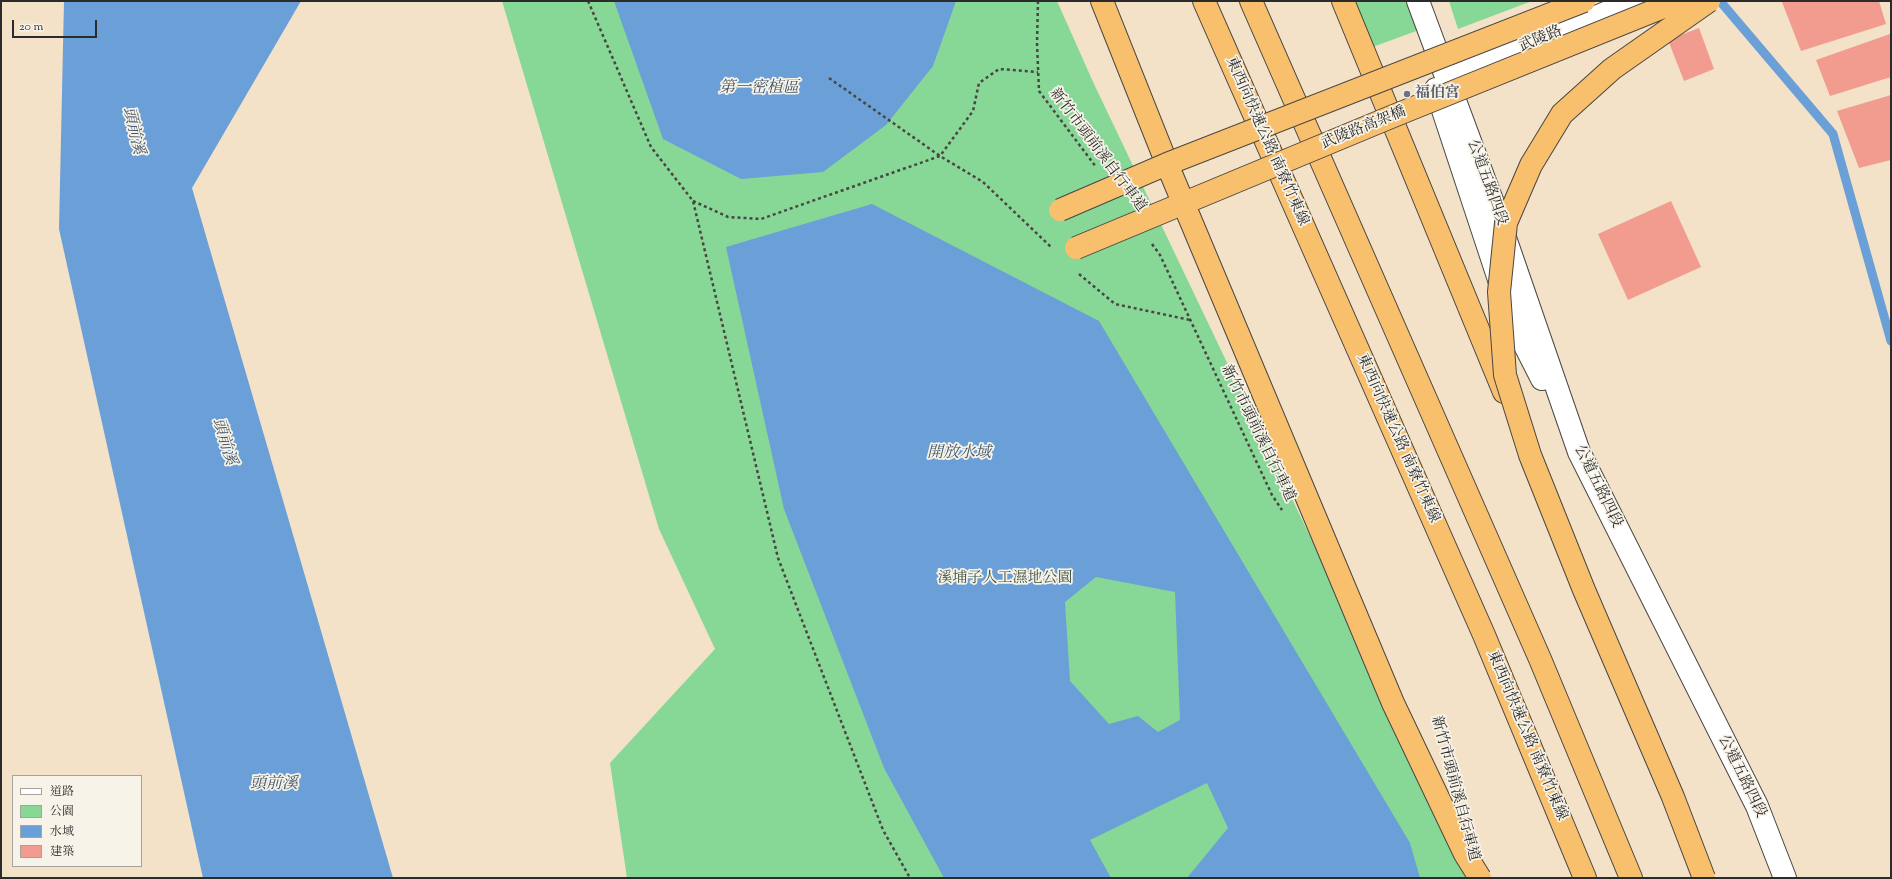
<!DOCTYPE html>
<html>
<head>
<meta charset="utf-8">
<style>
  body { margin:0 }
  #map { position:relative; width:1892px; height:879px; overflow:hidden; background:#f3e2c8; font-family:"Sorts Mill Goudy","Noto Serif TC",serif }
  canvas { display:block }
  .frame { position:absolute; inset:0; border:2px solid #2b2b2b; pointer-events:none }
  .legend { position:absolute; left:12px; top:775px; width:130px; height:92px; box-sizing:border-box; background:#f7f3e8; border:1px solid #a5a39c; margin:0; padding:5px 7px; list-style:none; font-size:12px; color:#2b2b2b }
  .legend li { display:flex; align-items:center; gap:8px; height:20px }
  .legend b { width:20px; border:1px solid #a5a39c }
  .scale { position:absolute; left:12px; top:20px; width:85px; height:18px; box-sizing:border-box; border:2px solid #2b2b2b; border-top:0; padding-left:5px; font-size:12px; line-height:14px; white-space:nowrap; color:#2b2b2b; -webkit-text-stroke:3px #f7f3e8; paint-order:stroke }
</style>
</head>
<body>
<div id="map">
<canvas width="1892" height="879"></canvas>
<div class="frame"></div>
<ul class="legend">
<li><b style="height:5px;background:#fff"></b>道路</li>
<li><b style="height:11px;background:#87d797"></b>公園</li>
<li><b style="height:11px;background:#6b9fd8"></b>水域</li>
<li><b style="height:11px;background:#f19c8f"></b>建築</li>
</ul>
<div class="scale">20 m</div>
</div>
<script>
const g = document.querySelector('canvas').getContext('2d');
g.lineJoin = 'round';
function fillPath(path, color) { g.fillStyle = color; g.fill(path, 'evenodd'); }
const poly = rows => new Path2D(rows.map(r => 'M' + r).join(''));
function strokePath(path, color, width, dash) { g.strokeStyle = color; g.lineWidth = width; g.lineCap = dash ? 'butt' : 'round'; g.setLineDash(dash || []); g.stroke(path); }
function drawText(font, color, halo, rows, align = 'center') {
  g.font = font + ' "Sorts Mill Goudy","Noto Serif TC",serif'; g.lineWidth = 3.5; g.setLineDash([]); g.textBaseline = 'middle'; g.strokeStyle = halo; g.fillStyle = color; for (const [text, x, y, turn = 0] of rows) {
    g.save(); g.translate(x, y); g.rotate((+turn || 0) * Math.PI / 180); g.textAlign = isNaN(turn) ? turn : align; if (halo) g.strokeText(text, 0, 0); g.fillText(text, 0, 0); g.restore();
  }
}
fillPath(poly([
  [502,1,1057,1,1094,84,1473,878,627,878,610,763,715,649,659,529],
  [1346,1,1408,1,1419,30,1370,48],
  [1449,1,1532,1,1458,29]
]), '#87d797');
fillPath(poly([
  [64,1,301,1,192,188,393,878,203,878,59,229],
  [614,1,956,1,933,66,886,125,823,172,741,179,663,139],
  [872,204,1099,321,1410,843,1420,878,1187,878,1228,828,1207,783,1090,840,1111,878,944,878,884,768,784,509,726,247],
  [1096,577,1175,592,1180,720,1158,732,1138,716,1109,724,1070,681,1065,602]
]), '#6b9fd8');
strokePath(poly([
  [1720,1,1833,134,1891,341]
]), '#6b9fd8', 9);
fillPath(poly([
  [1785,1,1879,1,1886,24,1801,51,1782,2],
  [1699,28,1714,69,1684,81,1668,40],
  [1890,34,1891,77,1830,96,1816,60],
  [1891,95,1891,160,1859,168,1837,111],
  [1671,201,1701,267,1628,300,1598,234]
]), '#f19c8f');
const minor = poly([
  [1418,1,1493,203,1579,452,1757,806,1785,878],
  [1448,79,1634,1],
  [1436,89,1513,322,1542,379]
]);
const highway = poly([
  [1102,1,1167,164],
  [1204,1,1484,635,1585,878],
  [1251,1,1540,659,1631,878],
  [1343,1,1504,392]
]);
strokePath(minor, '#494643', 24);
strokePath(highway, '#494643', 24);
strokePath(poly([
  [588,1,651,147,693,201,778,558,883,830,910,878],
  [1038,1,1037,43,1039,91,1096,167],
  [829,78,940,156,983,182,1051,247],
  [693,201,728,217,761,219,940,156,973,111,979,83,999,69,1038,72],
  [1152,244,1160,255,1272,495,1282,510],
  [1079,274,1115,304,1190,320]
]), '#494643', 2.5, [3, 3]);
strokePath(minor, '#fff', 22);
strokePath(highway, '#f8bf6c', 22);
const highwayBridge = poly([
  [1167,164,1393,703,1465,854,1480,878],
  [1060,210,1167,164,1584,1],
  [1076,248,1391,117,1678,1],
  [1704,878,1673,797,1584,590,1530,455,1505,375,1499,292,1506,223,1531,165,1562,114,1612,69,1709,1]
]);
strokePath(highwayBridge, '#494643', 24, []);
strokePath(highwayBridge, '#f8bf6c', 22);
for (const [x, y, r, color] of [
  [1407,94,4,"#6b7280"]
]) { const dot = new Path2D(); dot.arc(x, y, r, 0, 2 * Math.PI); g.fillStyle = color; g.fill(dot); strokePath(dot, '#f7f3e8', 1.5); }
drawText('15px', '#2b2b2b', '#f7f3e8', [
  ["武陵路",1541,40,-23],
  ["武陵路高架橋",1364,129,-22],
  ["東西向快速公路 南寮竹東線",1266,142,66],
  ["新竹市頭前溪自行車道",1097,151,53],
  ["公道五路四段",1486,183,70],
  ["新竹市頭前溪自行車道",1257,434,64],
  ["東西向快速公路 南寮竹東線",1397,439,66],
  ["公道五路四段",1597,487,64],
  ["東西向快速公路 南寮竹東線",1526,736,67],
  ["公道五路四段",1741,777,64],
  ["新竹市頭前溪自行車道",1454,789,75]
]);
drawText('bold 15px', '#5b616d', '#f7f3e8', [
  ["福伯宮",1415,94]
], 'left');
drawText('15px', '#425646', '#f7f3e8', [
  ["溪埔子人工濕地公園",1005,579]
]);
drawText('italic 16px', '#415468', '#f7f3e8', [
  ["第一密植區",759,89],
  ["頭前溪",132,131,77],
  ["頭前溪",223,442,73],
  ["開放水域",959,454],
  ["頭前溪",274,785]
]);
</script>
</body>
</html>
